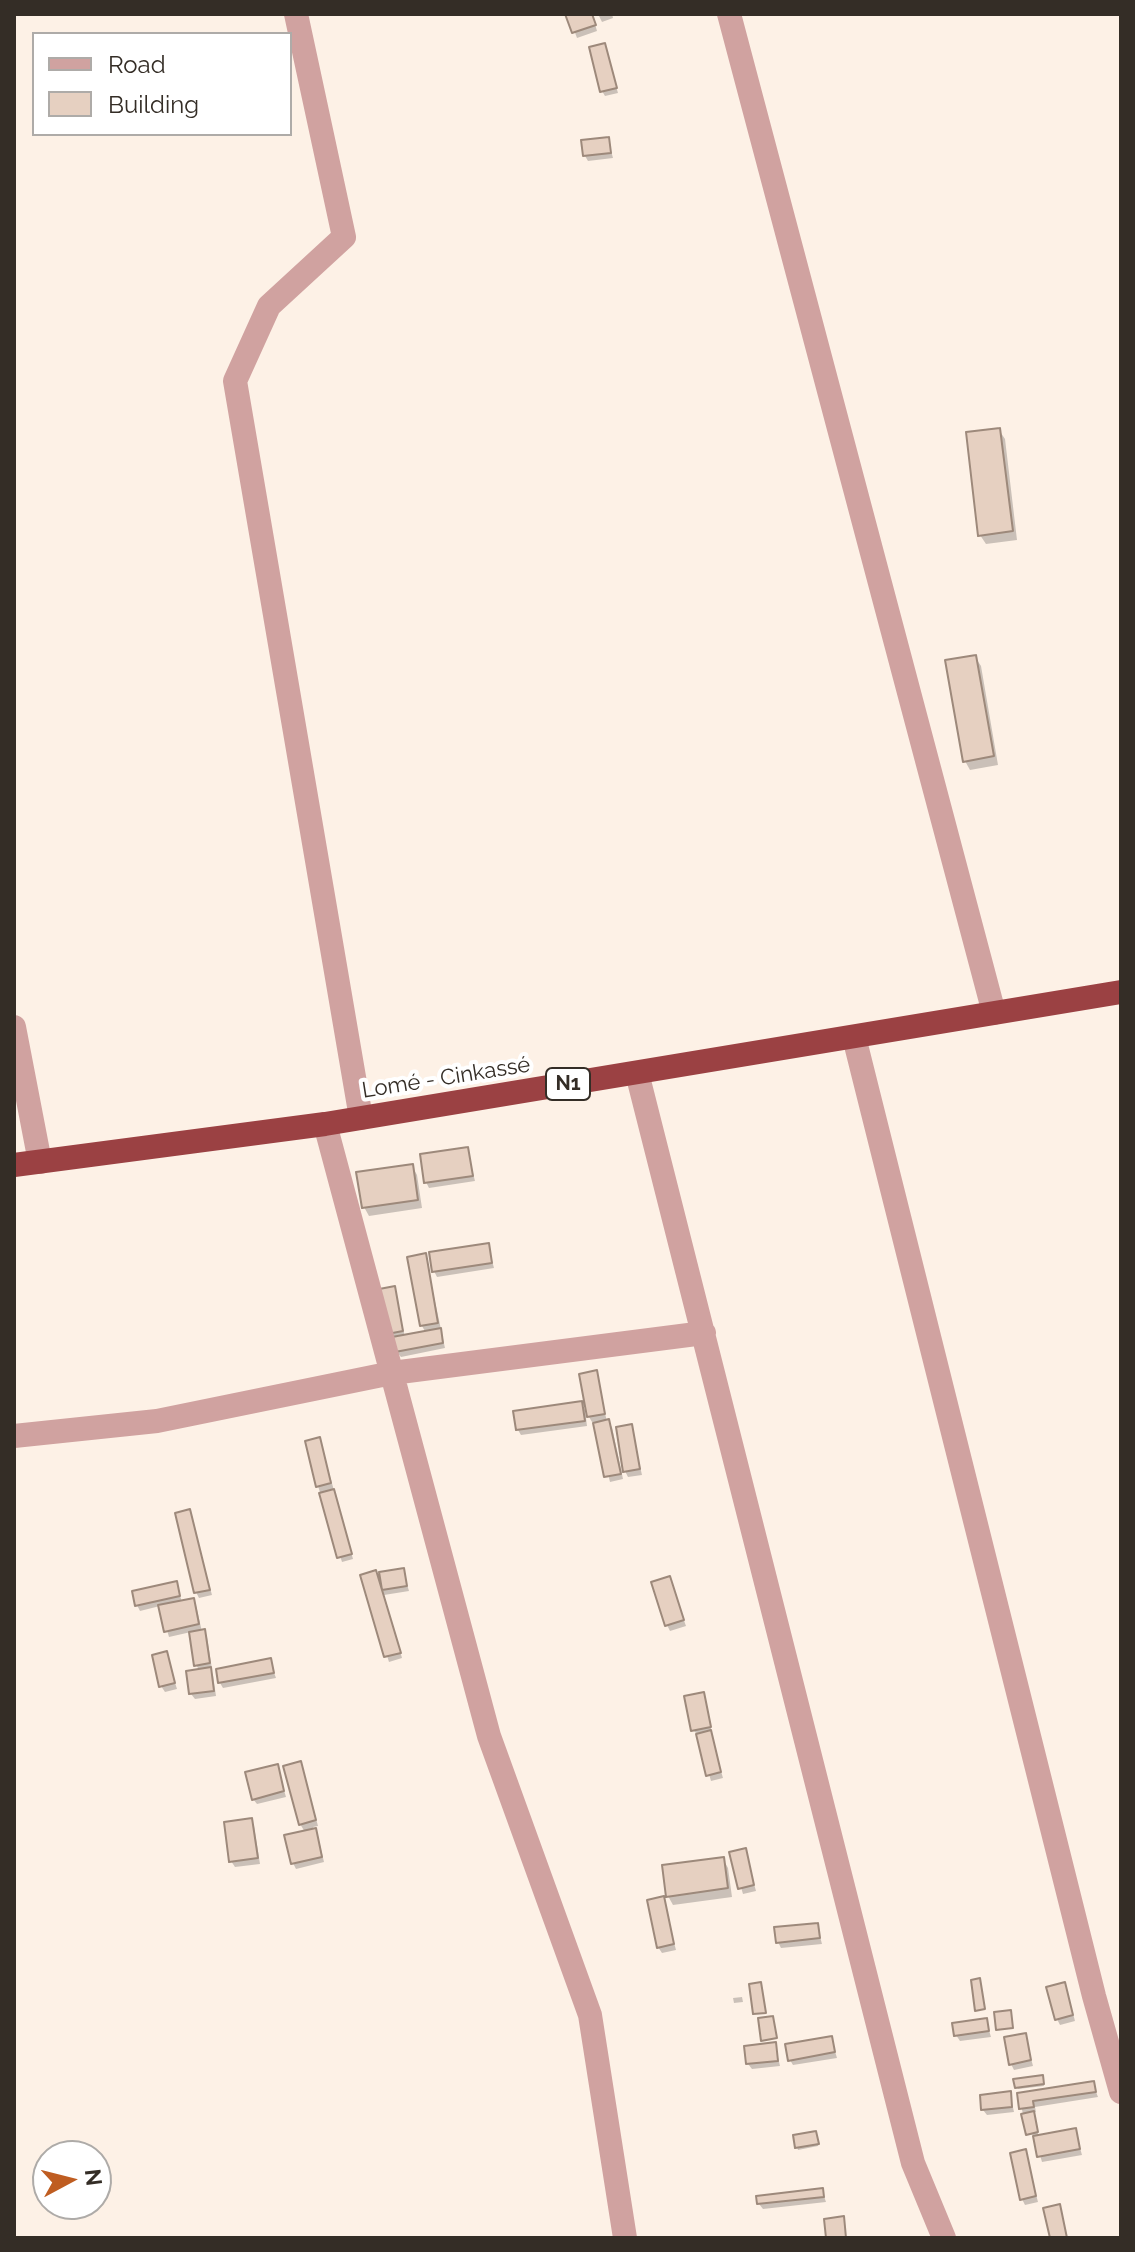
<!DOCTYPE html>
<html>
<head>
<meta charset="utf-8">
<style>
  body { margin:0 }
  #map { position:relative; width:1135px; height:2252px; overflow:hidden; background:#fdf1e6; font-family:Raleway,sans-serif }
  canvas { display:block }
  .frame { position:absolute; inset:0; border:16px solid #342d26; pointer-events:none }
  .legend { position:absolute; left:32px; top:32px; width:260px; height:104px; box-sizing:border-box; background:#fff; border:2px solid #aeaba8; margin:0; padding:10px 14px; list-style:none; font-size:24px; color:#342d26 }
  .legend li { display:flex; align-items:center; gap:16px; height:40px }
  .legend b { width:40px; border:2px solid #aeaba8 }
  .north { position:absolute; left:32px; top:2140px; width:80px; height:80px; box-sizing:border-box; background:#fff; border:2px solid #aeaba8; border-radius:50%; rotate:83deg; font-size:22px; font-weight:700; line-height:32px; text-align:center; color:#342d26 }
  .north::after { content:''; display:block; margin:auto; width:28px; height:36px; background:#bf5d21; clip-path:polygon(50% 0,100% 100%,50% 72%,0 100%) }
</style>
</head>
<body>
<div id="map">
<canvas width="1135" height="2252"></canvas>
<div class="frame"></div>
<ul class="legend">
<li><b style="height:10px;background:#d0a2a0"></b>Road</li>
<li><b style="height:22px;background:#e6d0c1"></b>Building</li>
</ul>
<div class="north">N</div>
</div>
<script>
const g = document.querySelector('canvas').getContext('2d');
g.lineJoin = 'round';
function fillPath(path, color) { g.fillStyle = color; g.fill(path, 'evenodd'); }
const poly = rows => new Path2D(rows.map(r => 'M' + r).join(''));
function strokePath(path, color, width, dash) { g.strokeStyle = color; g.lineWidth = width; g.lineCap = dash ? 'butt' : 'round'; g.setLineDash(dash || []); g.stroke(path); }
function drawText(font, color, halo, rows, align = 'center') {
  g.font = font + ' Raleway,sans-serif'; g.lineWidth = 8; g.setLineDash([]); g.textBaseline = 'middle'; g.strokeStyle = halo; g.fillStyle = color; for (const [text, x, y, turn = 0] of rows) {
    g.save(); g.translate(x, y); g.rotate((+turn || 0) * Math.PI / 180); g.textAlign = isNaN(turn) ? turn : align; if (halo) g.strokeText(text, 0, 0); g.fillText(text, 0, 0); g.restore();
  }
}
fillPath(poly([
  [568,14,592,14,597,31,577,38],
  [598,14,612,14,613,18,602,22],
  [604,45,618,93,605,96,602,91],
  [608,139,613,158,588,161,585,156],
  [999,430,1005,439,1017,540,986,544,980,535],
  [975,657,981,666,998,765,970,770,965,761],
  [467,1149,475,1181,429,1188,426,1182],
  [412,1166,417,1175,422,1208,369,1216,364,1207],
  [488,1245,494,1268,437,1277,434,1271],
  [425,1255,445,1348,401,1357,387,1340,394,1288,405,1337,426,1333,422,1326],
  [596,1373,607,1422,612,1427,623,1479,610,1482,595,1422,592,1422,585,1410,587,1426,521,1435,518,1430,581,1404,588,1415],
  [631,1426,642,1475,628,1477,625,1471],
  [320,1440,353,1559,342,1562,318,1486],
  [189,1511,212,1595,199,1598,196,1592],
  [403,1571,409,1591,384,1595,402,1658,389,1662,362,1577,375,1573,382,1583],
  [669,1578,686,1626,670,1631,667,1625],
  [176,1583,182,1602,193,1600,196,1605,202,1632,207,1637,212,1669,210,1669,213,1675,216,1696,195,1699,191,1694,200,1671,196,1665,191,1632,169,1637,160,1606,140,1611,137,1605],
  [166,1654,177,1689,165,1692,161,1686],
  [270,1661,276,1678,223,1688,220,1683,218,1670],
  [703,1694,712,1733,710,1733,723,1778,711,1781,698,1735,693,1730],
  [277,1766,286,1797,257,1804,253,1799],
  [303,1769,318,1826,313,1827,318,1836,324,1862,296,1869,293,1863,305,1832,300,1824],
  [251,1820,254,1826,260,1864,235,1867,231,1861],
  [745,1851,756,1891,743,1894,731,1854],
  [723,1859,728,1868,732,1897,673,1905,668,1896],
  [663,1899,676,1950,662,1953,658,1947],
  [817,1925,822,1944,781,1948,778,1942],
  [1067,1990,1075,2021,1060,2025,1057,2019],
  [742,1997,743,2002,734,2003,733,1998],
  [986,2020,991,2037,960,2041,956,2035],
  [1025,2035,1033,2066,1014,2070,1011,2064],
  [831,2038,837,2058,793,2065,790,2060],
  [775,2044,780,2066,752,2069,748,2064],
  [1043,2079,1044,2086,1018,2089,1017,2087],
  [1093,2084,1098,2097,1035,2107,1036,2112,1032,2113,1039,2137,1075,2130,1082,2155,1042,2162,1034,2135,1027,2134,1019,2095],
  [1010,2094,1014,2112,987,2115,983,2110],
  [817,2136,818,2146,798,2150,797,2147],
  [1025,2151,1038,2202,1025,2205,1022,2199],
  [822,2190,826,2202,763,2209,759,2204,759,2197]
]), '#0003');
const building = poly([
  [565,14,592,14,596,25,572,33,565,14],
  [605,43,617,88,600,92,589,47,605,43],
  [609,137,611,153,583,156,581,140,609,137],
  [1000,428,1013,531,978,536,966,432,1000,428],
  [976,655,994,756,963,762,945,660,976,655],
  [468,1147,473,1176,424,1183,420,1154,468,1147],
  [413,1164,418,1200,362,1208,356,1172,413,1164],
  [489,1243,492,1263,432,1272,429,1252,489,1243],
  [426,1253,438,1323,420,1326,407,1257,426,1253],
  [395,1286,403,1331,382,1335,374,1290,395,1286],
  [441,1328,443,1343,395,1352,392,1337,441,1328],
  [597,1370,605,1414,587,1417,579,1374,597,1370],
  [582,1401,585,1421,516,1430,513,1411,582,1401],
  [609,1419,621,1474,604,1477,593,1423,609,1419],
  [632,1424,640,1469,623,1472,616,1427,632,1424],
  [320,1437,331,1483,316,1487,305,1441,320,1437],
  [334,1489,352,1554,337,1558,319,1493,334,1489],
  [190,1509,210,1590,194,1593,175,1513,190,1509],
  [404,1568,407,1586,382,1590,379,1572,404,1568],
  [376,1570,401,1653,384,1657,360,1575,376,1570],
  [670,1576,684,1620,665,1626,651,1582,670,1576],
  [177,1581,180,1596,135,1606,132,1591,177,1581],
  [194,1598,199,1624,164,1632,158,1605,194,1598],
  [205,1629,210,1663,194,1666,189,1632,205,1629],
  [167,1651,175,1683,159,1687,152,1655,167,1651],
  [271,1658,274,1673,218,1683,216,1669,271,1658],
  [211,1667,214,1691,189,1694,186,1671,211,1667],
  [704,1692,711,1727,691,1731,684,1696,704,1692],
  [711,1730,721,1772,706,1776,696,1734,711,1730],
  [301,1761,316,1820,299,1825,283,1766,301,1761],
  [278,1764,284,1791,252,1800,245,1772,278,1764],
  [252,1818,258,1858,229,1862,224,1822,252,1818],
  [316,1828,322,1857,291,1864,284,1835,316,1828],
  [746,1848,754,1885,738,1889,729,1852,746,1848],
  [724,1857,728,1888,666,1897,662,1865,724,1857],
  [664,1896,674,1944,657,1948,647,1900,664,1896],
  [818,1923,820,1938,776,1943,774,1927,818,1923],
  [980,1978,985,2009,975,2011,971,1980,980,1978],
  [761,1982,766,2013,753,2014,749,1984,761,1982],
  [1065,1982,1073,2015,1055,2020,1046,1987,1065,1982],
  [1011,2010,1013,2028,996,2030,994,2012,1011,2010],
  [773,2016,777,2038,761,2041,758,2018,773,2016],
  [987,2018,989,2031,954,2036,952,2023,987,2018],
  [1026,2033,1031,2060,1009,2065,1004,2037,1026,2033],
  [832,2036,835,2052,788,2061,785,2044,832,2036],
  [776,2042,778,2061,746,2064,744,2046,776,2042],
  [1043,2075,1044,2084,1015,2088,1013,2079,1043,2075],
  [1094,2081,1096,2092,1033,2101,1034,2107,1019,2109,1017,2093,1094,2081],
  [1011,2091,1012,2107,981,2110,980,2095,1011,2091],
  [1034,2111,1038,2132,1026,2135,1021,2114,1034,2111],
  [1076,2128,1080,2149,1037,2157,1033,2136,1076,2128],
  [816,2131,819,2144,795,2148,793,2135,816,2131],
  [1026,2149,1036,2196,1020,2200,1010,2153,1026,2149],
  [823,2188,824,2197,757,2204,756,2196,823,2188],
  [1060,2204,1067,2238,1050,2238,1043,2208,1060,2204],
  [844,2216,846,2238,826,2238,824,2219,844,2216]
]);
fillPath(building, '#e6d0c1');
strokePath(building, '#9d897b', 2);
strokePath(poly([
  [296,14,344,237,269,306,235,381,361,1118],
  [729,14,994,1013],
  [14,1027,40,1162],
  [854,1037,1094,1996,1121,2092],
  [637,1073,913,2163,944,2238],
  [325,1124,489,1736,590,2015,625,2238],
  [14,1436,157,1421,392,1373,704,1333]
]), '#d0a2a0', 24);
strokePath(poly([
  [14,1165,325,1124,1121,992]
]), '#9b4143', 24);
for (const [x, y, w] of [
  [568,1084,44]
]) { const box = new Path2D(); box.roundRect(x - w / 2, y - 16, w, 32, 6); g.fillStyle = '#fff'; g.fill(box); strokePath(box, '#342d26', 2); }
drawText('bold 20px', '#342d26', null, [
  ["N1",568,1084]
]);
drawText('22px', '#342d26', '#fff', [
  ["Lomé - Cinkassé",446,1078,-9]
]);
</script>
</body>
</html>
